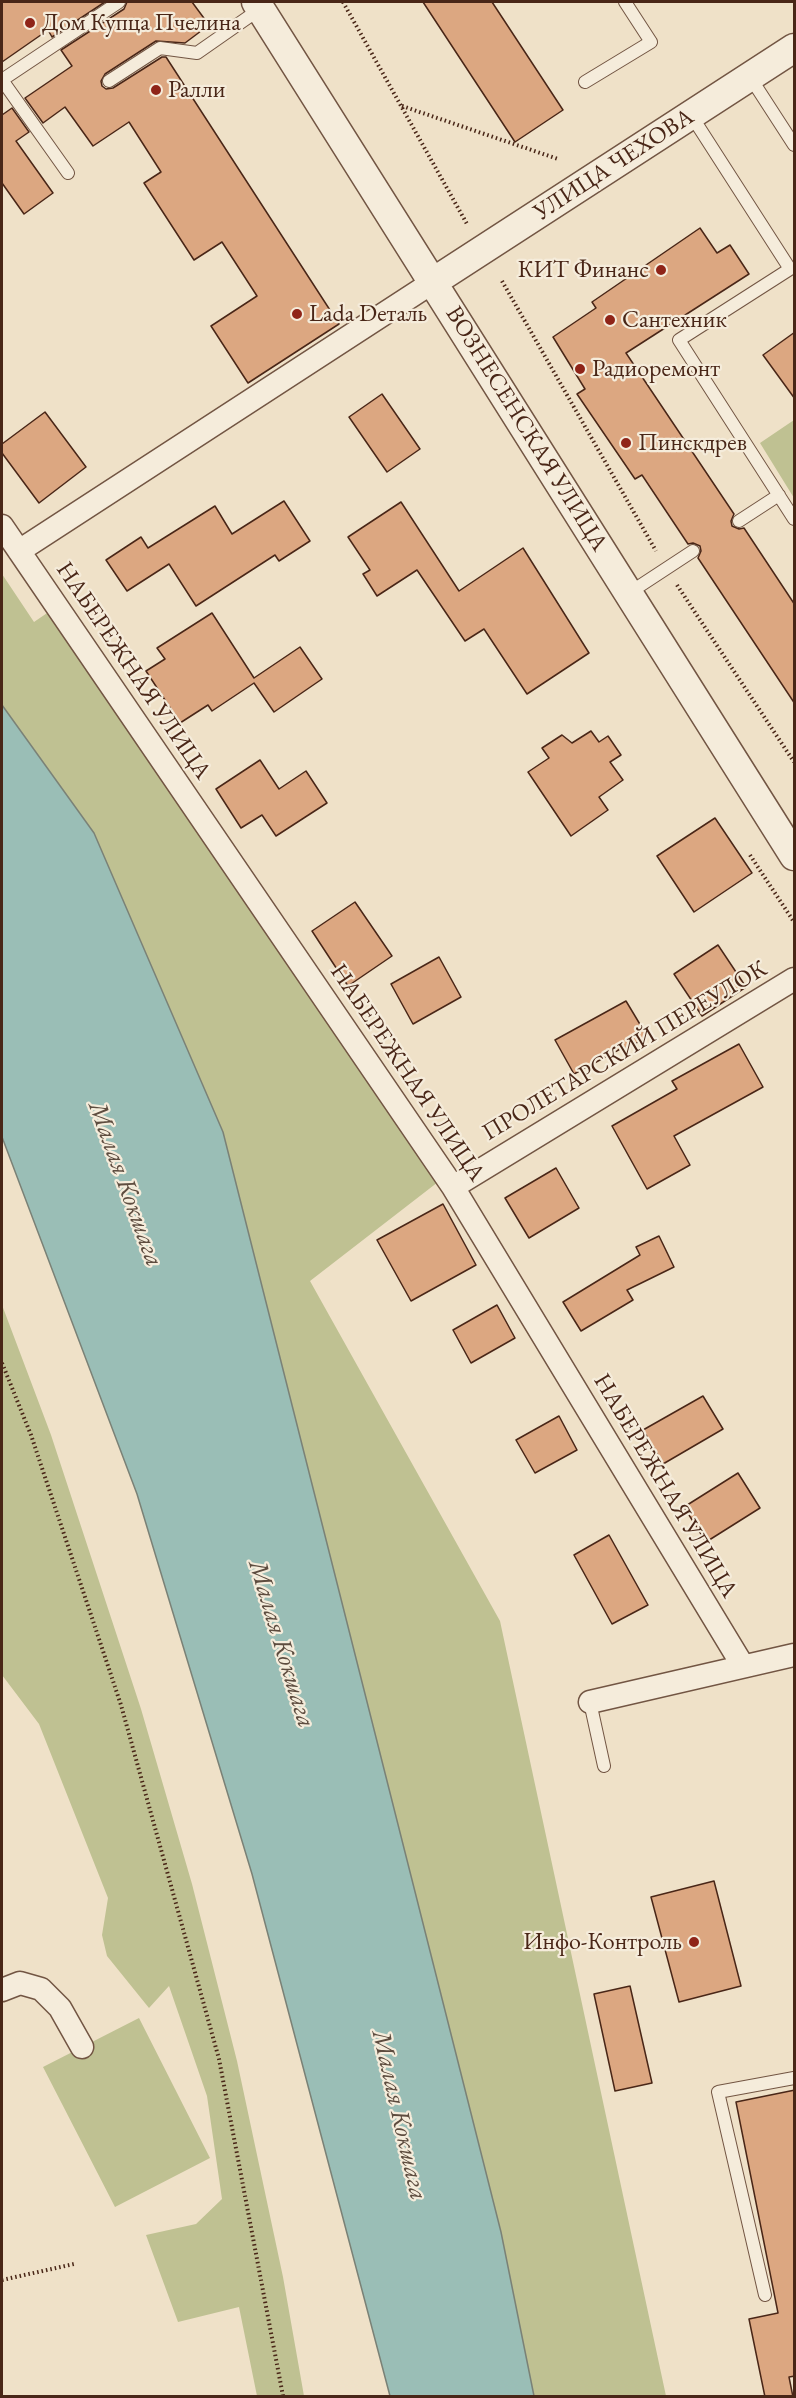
<!DOCTYPE html>
<html>
<head>
<meta charset="utf-8">
<style>
  body { margin:0 }
  #map { position:relative; width:796px; height:2398px; overflow:hidden; background:#efe1c8; font-family:"EB Garamond",serif }
  canvas { display:block }
  .frame { position:absolute; inset:0; border:3px solid #492617; pointer-events:none }
</style>
</head>
<body>
<div id="map">
<canvas width="796" height="2398"></canvas>
<div class="frame"></div>
</div>
<script>
const g = document.querySelector('canvas').getContext('2d');
g.lineJoin = 'round';
function fillPath(path, color) { g.fillStyle = color; g.fill(path, 'evenodd'); }
const poly = rows => new Path2D(rows.map(r => 'M' + r).join(''));
function strokePath(path, color, width, dash) { g.strokeStyle = color; g.lineWidth = width; g.lineCap = dash ? 'butt' : 'round'; g.setLineDash(dash || []); g.stroke(path); }
function drawText(font, color, halo, rows, align = 'center') {
  g.font = font + ' "EB Garamond",serif'; g.lineWidth = 4.5; g.setLineDash([]); g.textBaseline = 'middle'; g.strokeStyle = halo; g.fillStyle = color; for (const [text, x, y, turn = 0] of rows) {
    g.save(); g.translate(x, y); g.rotate((+turn || 0) * Math.PI / 180); g.textAlign = isNaN(turn) ? turn : align; if (halo) g.strokeText(text, 0, 0); g.fillText(text, 0, 0); g.restore();
  }
}
fillPath(poly([
  [794,420,794,498,760,443],
  [2,574,34,622,53,609,438,1182,310,1281,500,1621,666,2396,534,2396,501,2232,223,1132,94,833,2,705],
  [2,1305,51,1435,141,1709,192,1884,237,2061,283,2277,304,2396,257,2396,239,2307,178,2322,146,2235,196,2224,222,2199,207,2096,169,1986,149,2008,107,1956,102,1935,108,1898,39,1724,2,1675],
  [139,2018,210,2158,115,2207,43,2067]
]), '#bfc192');
const water = poly([
  [2,705,94,833,223,1132,501,2232,534,2396,390,2396,252,1874,137,1494,2,1137,2,705]
]);
fillPath(water, '#9abeb6');
strokePath(water, '#7a8176', 1.5);
const building = poly([
  [2,2,105,2,52,37,48,30,2,62,2,2],
  [127,2,192,2,209,25,185,43,156,41,105,74,101,81,102,86,106,89,113,88,162,57,166,57,339,324,248,383,211,326,257,296,222,242,194,260,144,183,161,172,129,122,93,146,65,107,43,123,25,98,72,66,61,50,124,9,127,2],
  [423,2,492,2,563,110,515,142,423,2],
  [12,108,29,132,16,141,53,193,24,214,2,183,2,115,12,108],
  [700,228,717,253,730,245,749,274,626,353,734,514,731,521,732,526,739,529,744,528,795,605,795,704,698,558,701,551,700,546,693,543,688,544,642,475,635,479,577,394,585,389,553,337,596,308,592,302,700,228],
  [795,332,795,399,763,355,795,332],
  [382,394,420,449,387,472,349,417,382,394],
  [45,412,86,467,39,503,2,453,2,444,45,412],
  [284,501,310,541,279,561,275,555,196,606,169,564,127,591,106,560,141,537,148,548,215,506,232,534,284,501],
  [401,502,459,591,523,548,589,653,527,694,484,629,465,641,417,570,377,596,363,574,370,570,348,537,401,502],
  [212,613,254,678,300,647,322,679,274,712,254,683,212,711,208,705,180,723,146,671,165,659,157,648,212,613],
  [591,731,599,742,608,736,621,755,610,762,623,780,599,797,608,810,571,836,528,772,549,758,542,748,562,735,572,743,591,731],
  [260,760,279,789,306,771,327,803,276,836,262,815,241,828,216,789,260,760],
  [715,818,752,873,694,912,657,856,715,818],
  [355,902,392,956,348,986,312,931,355,902],
  [718,945,746,987,702,1016,674,974,718,945],
  [439,957,461,997,413,1024,391,984,439,957],
  [626,1001,647,1036,626,1050,624,1047,574,1074,555,1040,626,1001],
  [739,1044,763,1087,674,1136,690,1165,647,1189,612,1126,677,1089,672,1081,739,1044],
  [556,1168,579,1208,529,1238,505,1198,556,1168],
  [443,1204,476,1265,411,1301,377,1240,443,1204],
  [659,1236,674,1267,627,1290,633,1300,581,1331,563,1302,640,1255,636,1247,659,1236],
  [497,1305,515,1338,471,1363,453,1330,497,1305],
  [703,1396,723,1429,663,1464,643,1430,703,1396],
  [559,1416,577,1450,535,1473,516,1440,559,1416],
  [738,1473,760,1508,706,1542,684,1507,738,1473],
  [609,1535,648,1605,612,1624,574,1555,609,1535],
  [714,1881,741,1986,679,2002,651,1897,714,1881],
  [630,1986,652,2083,615,2091,594,1994,630,1986],
  [795,2090,795,2376,789,2377,793,2397,765,2397,749,2319,778,2313,736,2102,795,2090]
]);
fillPath(building, '#dca781');
strokePath(building, '#492617', 1.5);
const service = poly([
  [750,77,794,145],
  [2,80,119,2],
  [2,80,68,173],
  [109,81,160,48,197,53,260,9],
  [585,82,651,42,625,2],
  [691,115,790,269,679,340,794,519],
  [739,521,779,495],
  [629,593,693,551],
  [590,1702,604,1766],
  [765,2295,718,2092,794,2078]
]);
const minor = poly([
  [2,526,453,1187,743,1666],
  [19,551,433,282],
  [453,1187,794,979],
  [590,1702,794,1655],
  [2,1990,20,1983,41,1989,60,2008,82,2047]
]);
const tertiary = poly([
  [256,2,794,856],
  [433,282,794,48]
]);
strokePath(service, '#725543', 14);
strokePath(minor, '#725543', 25);
strokePath(tertiary, '#725543', 31);
strokePath(poly([
  [343,2,467,224],
  [402,106,558,159],
  [502,281,656,551],
  [677,585,794,762],
  [750,855,794,922],
  [2,1363,31,1435,121,1705,219,2059,283,2396],
  [2,2280,74,2264]
]), '#492617', 4, [1.5, 3]);
strokePath(service, '#f5ecdb', 12);
strokePath(minor, '#f5ecdb', 22);
strokePath(tertiary, '#f5ecdb', 28);
for (const [x, y, r, color] of [
  [30,23,6,"#8f2418"],
  [156,90,6,"#8f2418"],
  [661,270,6,"#8f2418"],
  [297,314,6,"#8f2418"],
  [610,320,6,"#8f2418"],
  [580,369,6,"#8f2418"],
  [626,443,6,"#8f2418"],
  [694,1942,6,"#8f2418"]
]) { const dot = new Path2D(); dot.arc(x, y, r, 0, 2 * Math.PI); g.fillStyle = color; g.fill(dot); strokePath(dot, '#f5ecdb', 2); }
drawText('24px', '#492617', '#f5ecdb', [
  ["Дом Купца Пчелина",42,23],
  ["Ралли",168,90],
  ["КИТ Финанс",649,270,"right"],
  ["Lada Dеталь",309,314],
  ["Сантехник",622,320],
  ["Радиоремонт",592,369],
  ["Пинскдрев",638,443],
  ["Инфо-Контроль",682,1942,"right"]
], 'left');
drawText('24px', '#492617', '#f5ecdb', [
  ["УЛИЦА ЧЕХОВА",614,165,-33],
  ["ВОЗНЕСЕНСКАЯ УЛИЦА",526,429,58],
  ["НАБЕРЕЖНАЯ УЛИЦА",133,671,56],
  ["ПРОЛЕТАРСКИЙ ПЕРЕУЛОК",625,1051,-31],
  ["НАБЕРЕЖНАЯ УЛИЦА",407,1073,56],
  ["НАБЕРЕЖНАЯ УЛИЦА",665,1486,59]
]);
drawText('italic 26px', '#5d4c3f', '#f5ecdb', [
  ["Малая Кокшага",125,1184,70],
  ["Малая Кокшага",281,1644,73],
  ["Малая Кокшага",399,2115,77]
]);
</script>
</body>
</html>
